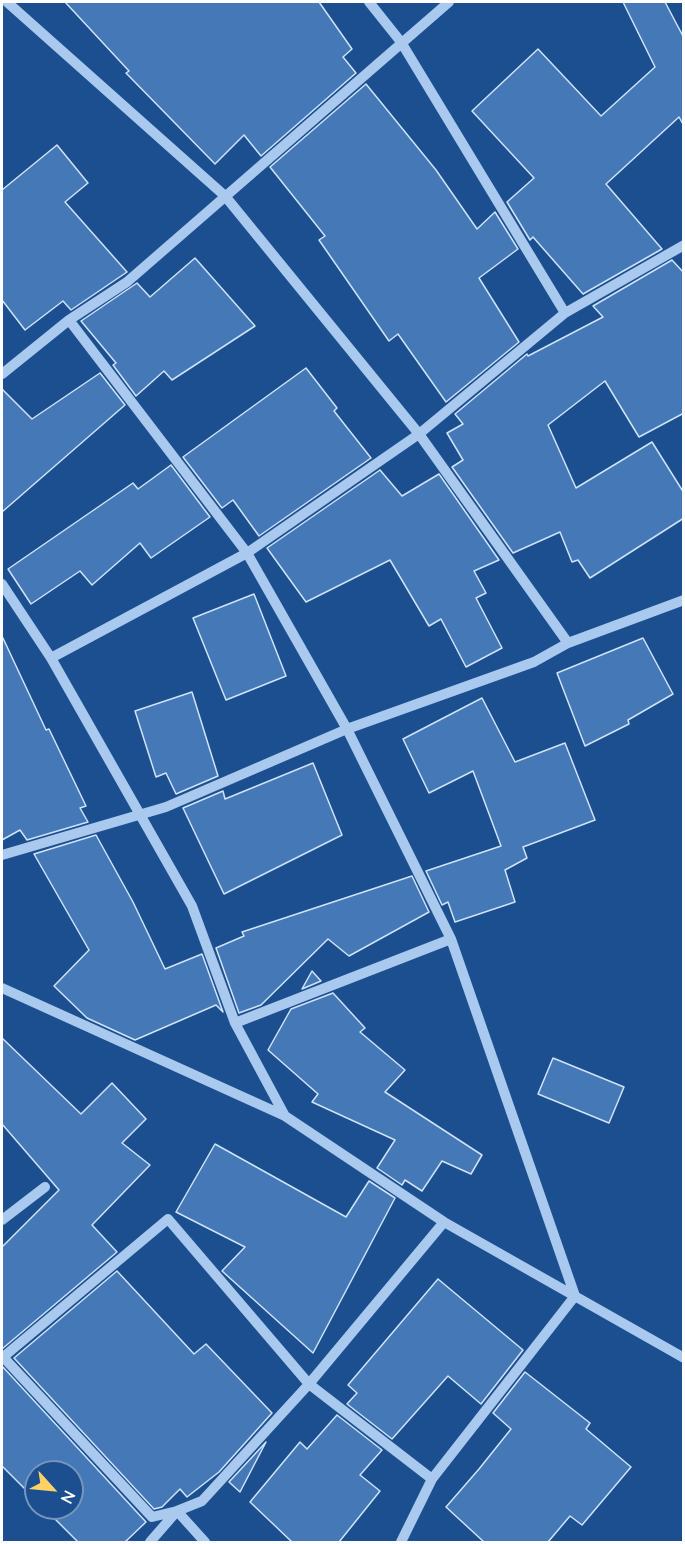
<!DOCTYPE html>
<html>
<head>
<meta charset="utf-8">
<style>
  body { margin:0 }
  #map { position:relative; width:685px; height:1544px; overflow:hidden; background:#1b4f8f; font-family:Lato,sans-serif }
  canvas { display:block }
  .frame { position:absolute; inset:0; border:3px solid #fff; pointer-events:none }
  .north { position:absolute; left:24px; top:1460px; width:60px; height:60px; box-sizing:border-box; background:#1b4f8f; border:2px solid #7695bc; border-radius:50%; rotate:117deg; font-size:16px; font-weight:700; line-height:24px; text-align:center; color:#fff }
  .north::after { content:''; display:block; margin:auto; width:21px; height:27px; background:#ffd166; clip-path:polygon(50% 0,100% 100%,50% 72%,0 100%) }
</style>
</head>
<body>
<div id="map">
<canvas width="685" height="1544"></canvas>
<div class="frame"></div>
<div class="north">N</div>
</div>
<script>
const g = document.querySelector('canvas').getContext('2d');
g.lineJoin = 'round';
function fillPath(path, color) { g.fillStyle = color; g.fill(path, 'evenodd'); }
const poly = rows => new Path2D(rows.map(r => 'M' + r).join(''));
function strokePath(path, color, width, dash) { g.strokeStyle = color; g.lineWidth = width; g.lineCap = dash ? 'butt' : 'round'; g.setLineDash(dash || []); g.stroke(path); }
const building = poly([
  [65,2,319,2,352,49,343,57,356,73,261,156,244,135,215,164,126,73,129,71,65,2],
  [623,2,665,2,684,38,684,126,679,117,606,184,662,249,583,294,533,237,530,240,507,202,534,178,472,111,538,49,601,116,655,67,623,2],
  [366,84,436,170,477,229,495,212,518,249,479,278,519,342,446,402,398,334,389,341,319,240,325,236,270,167,366,84],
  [57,145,88,183,65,202,127,272,71,310,63,301,25,330,2,300,2,190,57,145],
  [195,258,255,326,172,380,164,371,136,396,113,365,116,363,81,321,137,283,150,297,195,258],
  [672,260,684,273,684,413,639,437,605,381,548,425,576,488,652,442,684,493,684,518,590,578,578,560,572,562,560,532,513,553,452,467,463,460,447,433,463,424,455,414,527,354,528,356,603,317,593,306,672,260],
  [306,368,337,408,334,411,371,458,259,536,233,500,222,508,183,457,306,368],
  [100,373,125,405,2,512,2,389,32,419,100,373],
  [171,465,210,517,151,558,140,543,92,585,80,571,31,604,8,569,133,483,138,489,171,465],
  [380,470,402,496,439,474,499,560,474,571,486,593,476,598,502,648,466,667,441,619,429,626,390,560,306,602,267,548,380,470],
  [254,594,286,676,226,700,193,618,254,594],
  [2,636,46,730,49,729,86,806,80,808,88,822,27,840,20,830,2,840,2,636],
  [643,638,673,694,628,720,629,724,585,746,557,673,643,638],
  [192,692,218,776,176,794,166,773,156,777,135,711,192,692],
  [482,698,515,762,565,743,595,820,523,847,527,858,505,870,515,902,455,922,448,902,442,905,426,871,501,846,473,771,429,793,403,739,482,698],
  [313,763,342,835,224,894,183,808,223,791,225,799,313,763],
  [96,835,133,902,165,969,202,954,223,1012,216,1005,135,1040,87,1018,54,986,89,950,34,854,96,835],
  [412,876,429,912,349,956,328,939,261,1005,239,1013,216,948,244,936,242,932,412,876],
  [312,971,321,981,302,989,312,971],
  [333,993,365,1028,360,1032,405,1070,385,1092,482,1155,471,1174,442,1161,422,1191,405,1180,402,1185,377,1168,395,1140,312,1102,318,1094,268,1050,291,1009,333,993],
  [2,1038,81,1114,112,1083,146,1119,122,1143,150,1165,92,1225,117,1252,2,1349,2,1247,59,1190,2,1124,2,1038],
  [553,1058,624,1087,609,1123,538,1094,553,1058],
  [215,1144,346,1217,369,1181,395,1198,313,1353,222,1271,245,1247,176,1212,215,1144],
  [117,1271,194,1354,206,1344,272,1413,219,1472,187,1497,180,1489,162,1507,154,1509,14,1358,117,1271],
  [438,1279,523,1350,481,1404,448,1376,392,1439,347,1404,357,1393,348,1385,438,1279],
  [2,1366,146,1522,125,1542,78,1542,44,1508,72,1508,72,1472,36,1472,36,1500,2,1466,2,1366],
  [525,1372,590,1423,586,1429,631,1467,582,1525,570,1516,548,1542,484,1542,446,1507,479,1469,511,1429,493,1413,525,1372],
  [337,1415,382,1450,360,1475,380,1491,339,1542,292,1542,250,1502,300,1442,307,1449,337,1415],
  [266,1442,240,1492,229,1482,266,1442]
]);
fillPath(building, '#4478b7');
strokePath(building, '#cfe3fa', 1.5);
strokePath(poly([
  [7,2,225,196,419,434,568,643],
  [369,2,401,42,565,313],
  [69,320,247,553,347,729,451,939,575,1296],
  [2,374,69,320,127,282,449,2],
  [2,584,51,658,192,906,235,1023,285,1116],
  [51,658,247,553,419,434,565,313,684,245],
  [2,855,166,807,347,729,534,662,568,643,684,600],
  [2,988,285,1116,444,1222,684,1358],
  [235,1023,451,939],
  [2,1220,45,1187],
  [3,1357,152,1517,177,1511,205,1542],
  [2,1358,168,1219,309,1384,432,1479],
  [150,1542,177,1511,202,1501,309,1384,444,1222],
  [401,1542,432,1479,575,1296]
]), '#a9c9ee', 10);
</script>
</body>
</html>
